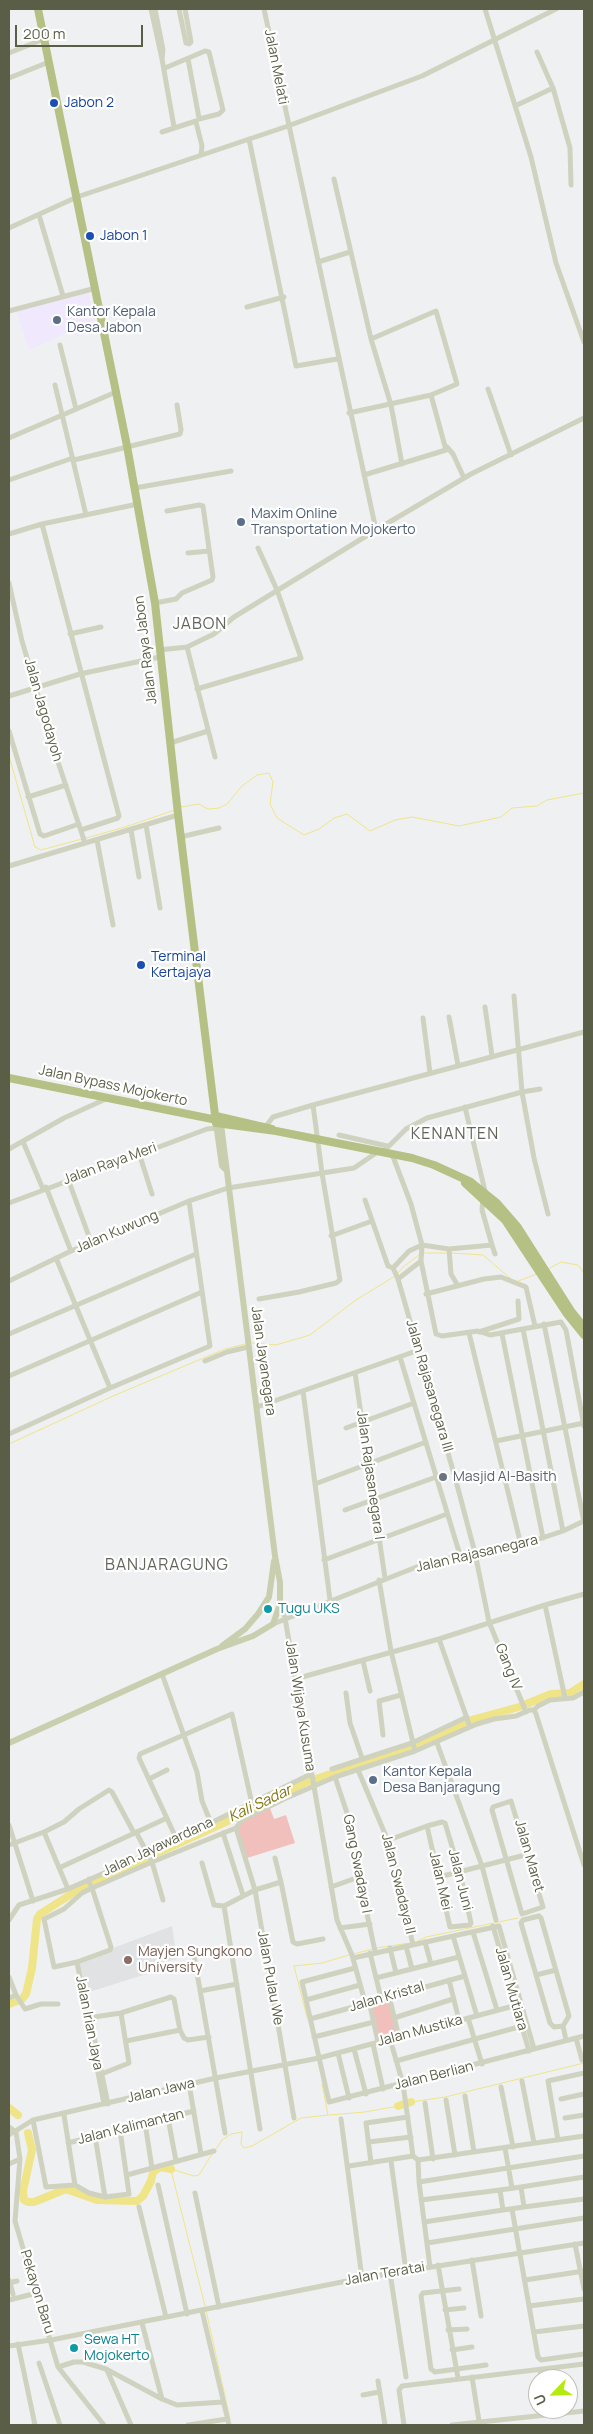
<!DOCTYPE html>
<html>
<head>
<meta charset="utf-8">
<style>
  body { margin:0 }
  #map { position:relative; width:593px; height:2434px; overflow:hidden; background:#eff0f2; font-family:Manrope,sans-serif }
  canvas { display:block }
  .frame { position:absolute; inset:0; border:10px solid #5a5e46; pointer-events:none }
  .north { position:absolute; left:528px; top:2369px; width:50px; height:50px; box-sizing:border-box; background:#fff; border:1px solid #bdbfb5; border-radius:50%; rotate:246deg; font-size:14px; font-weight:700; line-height:20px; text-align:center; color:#5a5e46 }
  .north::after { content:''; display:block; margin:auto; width:18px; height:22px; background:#b5e912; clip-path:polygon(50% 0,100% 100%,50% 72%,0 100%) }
  .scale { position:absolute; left:15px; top:25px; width:128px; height:22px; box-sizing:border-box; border:2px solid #5a5e46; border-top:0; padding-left:6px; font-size:15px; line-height:18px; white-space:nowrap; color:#5a5e46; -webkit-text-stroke:4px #fff; paint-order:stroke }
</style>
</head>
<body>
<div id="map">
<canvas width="593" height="2434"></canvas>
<div class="frame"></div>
<div class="north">U</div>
<div class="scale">200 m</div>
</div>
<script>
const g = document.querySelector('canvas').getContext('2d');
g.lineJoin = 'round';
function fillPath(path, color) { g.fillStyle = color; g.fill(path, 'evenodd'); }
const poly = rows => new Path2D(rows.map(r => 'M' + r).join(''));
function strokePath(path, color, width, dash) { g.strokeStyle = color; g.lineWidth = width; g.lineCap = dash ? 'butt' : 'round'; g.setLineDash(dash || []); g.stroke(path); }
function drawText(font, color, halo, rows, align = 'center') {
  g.font = font + ' Manrope,sans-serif'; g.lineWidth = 4.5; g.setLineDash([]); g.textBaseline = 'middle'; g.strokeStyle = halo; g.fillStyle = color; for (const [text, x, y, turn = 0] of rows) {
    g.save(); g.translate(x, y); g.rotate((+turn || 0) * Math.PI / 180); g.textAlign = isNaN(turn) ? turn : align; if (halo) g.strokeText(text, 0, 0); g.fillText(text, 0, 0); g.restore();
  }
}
fillPath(poly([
  [88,290,97,332,76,336,73,330,29,350,16,310]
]), '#f0e8fd');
fillPath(poly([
  [172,1926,177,1959,155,1964,156,1971,83,1994,78,1961]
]), '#e0e2e3');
fillPath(poly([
  [270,1808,274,1819,286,1815,295,1843,247,1858,238,1829,243,1821],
  [389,1999,398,2034,380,2039,370,2004]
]), '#f1c0bc');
strokePath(poly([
  [9,756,35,847,41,850,82,839],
  [181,807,199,804,208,809,219,808,227,804,242,786,257,775,269,773,273,782,270,804,277,818,304,835,319,829,334,818,347,814,370,831,395,820,412,817,459,826,501,817,512,808,537,806,547,800,584,793],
  [86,838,125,827,175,810],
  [423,1253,448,1253],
  [452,1253,483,1255,510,1278],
  [548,1269,561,1262,578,1265,584,1273],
  [398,1273,403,1267,419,1255],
  [518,1281,537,1274],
  [252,1343,276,1345,310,1335,356,1300,395,1276],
  [9,1444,113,1396,225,1349,245,1344],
  [416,1942,426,1937,518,1918],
  [377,1948,410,1943],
  [353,1954,373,1949],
  [307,2017,294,1966,322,1963,349,1955],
  [411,2102,445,2097,584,2063],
  [329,2115,365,2112,398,2106],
  [216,2149,222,2140,231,2134,242,2132,241,2144,244,2148,252,2146,301,2118,328,2115,322,2084],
  [171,2169,194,2176,199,2175,212,2154],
  [171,2170,205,2306],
  [206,2310,230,2419]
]), '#f0e488', 1);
strokePath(poly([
  [9,2004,22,1999,26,1994,32,1968,37,1919,40,1914,84,1886,263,1805,304,1783,405,1749,475,1719,519,1707,551,1694,570,1693,584,1684],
  [398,2106,411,2102],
  [9,2108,18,2115],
  [28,2133,32,2150,23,2191,24,2200,28,2202,34,2202,66,2189,97,2200,137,2201,143,2196,151,2181,153,2172,160,2167,171,2169]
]), '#f0e488', 8);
strokePath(poly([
  [151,9,162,59,163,50,155,9],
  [179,9,186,43,189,44,191,42,185,9],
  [264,9,376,530],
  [485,9,531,157,556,263,584,342],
  [537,52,553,88,570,148,571,185],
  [9,53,44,39],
  [162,59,174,127],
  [188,59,199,118],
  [165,68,205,51,209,52,223,110,219,114,199,119],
  [9,78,49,62],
  [515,106,553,88],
  [196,122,202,146,201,155],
  [162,132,196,121],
  [249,139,296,366,337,359],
  [334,179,371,339,391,405,402,464],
  [39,215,63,296],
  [9,228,77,197,288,126,422,76,556,9],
  [318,262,350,252],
  [247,307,284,297],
  [9,311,96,288],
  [60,345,76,409],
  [55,385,86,515],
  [488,389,511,455],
  [349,413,431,395,457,384,436,311,371,339],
  [9,438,116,392],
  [447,447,453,454,464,478],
  [74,460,180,434,181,430,177,405],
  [364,475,446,450,431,395],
  [9,480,73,458],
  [135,488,231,471],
  [42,524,119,816,118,818,81,830],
  [9,534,42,524,138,504],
  [188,553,209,551],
  [9,583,22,641,57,759,85,843],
  [155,603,176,599,182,593,212,580,213,577,203,506,199,505,167,511],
  [70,634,101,627],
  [187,647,215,757],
  [159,650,187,647,214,634,234,617,376,530,471,474,584,418],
  [197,689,301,658,277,590,258,548],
  [9,696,80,674,160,657],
  [9,731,40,834,44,836,79,824],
  [170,743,208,731],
  [28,797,66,785],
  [146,825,160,908],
  [131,830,139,877],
  [180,837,219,828],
  [97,840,113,925],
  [9,866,178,815],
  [485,1007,492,1056],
  [449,1017,458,1065],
  [423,1018,430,1073],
  [540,1089,522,1092,534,1158,548,1214],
  [465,1107,485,1191],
  [266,1126,273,1117,313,1105,584,1032],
  [339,1135,387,1146],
  [24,1144,43,1189],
  [9,1149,64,1118,108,1098],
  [383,1152,406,1129,427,1118,522,1092,514,996],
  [139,1153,152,1194],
  [392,1154,411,1204,422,1245,421,1261,436,1334,442,1336,478,1331,490,1335,561,1322,566,1330,584,1426],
  [68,1179,91,1242],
  [46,1187,71,1251],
  [483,1198,482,1210,492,1245,449,1249,422,1245,409,1251,393,1268,398,1279,456,1481,475,1553,489,1622,526,1712],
  [365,1200,388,1266,393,1268],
  [9,1203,207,1129,217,1128],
  [331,1236,372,1221],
  [492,1245,495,1254],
  [449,1249,451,1274,458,1286],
  [56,1258,110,1388],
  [398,1279,421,1261],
  [9,1281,71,1251,189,1201,228,1188,354,1168,379,1151],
  [426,1294,484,1279,501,1277,526,1287,535,1326],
  [259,1299,299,1292,336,1283,340,1280,322,1173,313,1105],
  [544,1324,584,1522],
  [523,1329,563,1531],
  [479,1332,519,1319,518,1301],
  [469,1333,521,1545],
  [9,1334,196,1254],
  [502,1334,543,1538],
  [400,1357,460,1555],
  [205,1361,227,1352,248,1347],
  [355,1373,385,1578],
  [9,1376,202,1292],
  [303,1391,330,1600],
  [257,1407,419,1350],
  [346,1428,414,1403],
  [9,1434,110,1388,210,1346,189,1201],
  [496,1441,584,1423],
  [315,1484,426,1442],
  [345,1510,436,1477],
  [324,1560,447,1514],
  [379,1580,391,1651,415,1751],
  [280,1604,285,1618,337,1920,352,1955,365,2002],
  [545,1605,584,1594],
  [273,1624,419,1566,460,1555,521,1545,563,1531,584,1521],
  [439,1639,470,1727],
  [363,1661,370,1691],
  [162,1674,197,1772,202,1801,211,1823],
  [295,1679,439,1639,545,1605,565,1698],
  [346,1693,350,1723,362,1758],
  [534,1710,538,1706,550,1700,573,1698,584,1692],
  [383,1735,379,1701,401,1695],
  [437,1743,482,1866,496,1920],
  [332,1769,412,1743,467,1717],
  [358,1770,391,1848,413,1945],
  [335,1777,353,1831,359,1877,375,1951],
  [149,1779,167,1770],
  [511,1801,543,1907,522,1914,492,1810,493,1807,511,1801],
  [9,1825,33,1901],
  [236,1828,255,1890,294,2118],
  [44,1832,68,1889],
  [136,1832,152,1862,236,1828,242,1820,284,1799,335,1777,415,1751,477,1724,494,1719,516,1716,530,1710,534,1710,536,1714,584,1865],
  [223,1833,243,1895],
  [394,1838,427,1826,442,1822,445,1823,460,1873,471,1923,470,1925,450,1927,427,1826],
  [177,1840,139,1758,140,1754,232,1714,252,1804],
  [9,1845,44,1832,64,1822,79,1809,109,1790,112,1792,134,1833],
  [275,1858,281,1882],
  [202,1863,214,1905,224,1906],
  [59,1868,167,1818],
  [439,1877,529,1854],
  [89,1879,89,1882,92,1888,111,1947,110,1950,77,1962,54,1967,44,1919,64,1909,82,1893,92,1888,115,1878,152,1862,163,1900],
  [331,1887,359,1877],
  [224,1906,260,2129],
  [224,1906,255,1890,281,1882,293,1942,297,1944,323,1939],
  [539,1916,541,1918,569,2016,563,2026,554,2027,550,2023,521,1923,523,1920,539,1916],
  [9,1920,19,1905,68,1889,147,1854,311,1774],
  [493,1926,529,2051],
  [340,1928,370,1924],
  [473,1932,497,2010],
  [453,1936,477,2016],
  [425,1942,431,1964],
  [406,1946,412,1969],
  [390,1948,396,1973],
  [193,1950,225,2133],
  [370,1953,381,1998],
  [353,1958,499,1926,534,2049],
  [77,1962,104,2104],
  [355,1968,302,1982,329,2102,584,2036],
  [536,1975,556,1970],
  [9,1977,16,1995],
  [376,1978,459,1957],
  [449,1980,459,2020],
  [200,1991,237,1984],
  [389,1996,399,2037],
  [9,1998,16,1995,25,2009,41,2004,58,2004],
  [306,2000,360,1985],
  [369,2001,378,2042],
  [90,2017,108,2104],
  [87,2018,121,2013,171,1997,174,1999,180,2030,184,2038,188,2040,209,2037],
  [394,2018,453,1999],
  [468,2018,482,2064],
  [310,2019,465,1976],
  [563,2026,566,2040],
  [314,2037,374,2022],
  [576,2038,582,2060],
  [390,2039,403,2084,413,2156,418,2160,419,2182,430,2267],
  [126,2041,180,2030],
  [373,2044,383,2089],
  [354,2049,366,2094],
  [338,2053,349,2098],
  [396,2061,522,2026],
  [99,2075,129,2063,121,2013],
  [522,2081,534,2143],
  [189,2084,201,2154],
  [501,2087,513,2147],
  [465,2096,474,2152],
  [561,2099,584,2094],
  [446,2100,455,2155],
  [425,2103,433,2159],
  [64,2115,75,2185],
  [168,2118,176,2161],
  [565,2118,584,2115],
  [341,2119,362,2278],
  [33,2120,46,2187,75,2185,89,2193,105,2197,129,2194,120,2130],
  [145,2123,152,2168],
  [9,2127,16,2132,20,2159,15,2221,58,2367,104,2425],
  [9,2135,33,2120,216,2078,319,2058,521,2004],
  [95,2136,105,2197],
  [558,2140,548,2081,584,2073],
  [368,2142,411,2137],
  [68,2143,194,2111],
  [505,2148,512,2188],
  [418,2160,584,2136],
  [391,2161,406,2271],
  [371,2163,366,2123,408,2117],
  [9,2164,20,2159],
  [349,2166,413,2156],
  [127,2175,214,2151],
  [419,2182,584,2156],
  [158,2185,187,2314],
  [521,2187,524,2207,503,2210,500,2190,521,2187],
  [521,2187,584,2177],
  [195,2193,219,2307],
  [421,2200,500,2190],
  [139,2207,166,2317],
  [524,2207,584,2199],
  [512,2209,538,2357,541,2360,584,2354],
  [424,2222,503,2210],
  [427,2243,584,2218],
  [575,2244,584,2289],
  [472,2260,481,2316],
  [438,2265,458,2378],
  [390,2273,406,2377],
  [9,2280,13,2294],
  [525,2280,584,2271],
  [9,2283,17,2281],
  [459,2289,423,2293,421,2296,431,2369,435,2372,486,2365],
  [9,2300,37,2293],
  [529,2306,584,2299],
  [445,2310,464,2308],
  [202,2311,229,2425],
  [142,2323,162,2399],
  [448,2330,467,2329],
  [534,2332,584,2326],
  [18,2344,35,2425],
  [9,2346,51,2340,362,2278,584,2243],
  [452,2350,472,2347],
  [39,2363,60,2425],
  [58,2367,74,2362,83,2362,106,2369,162,2399,177,2405,223,2402],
  [107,2370,131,2425],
  [540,2370,542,2379],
  [472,2377,479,2421],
  [378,2381,385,2425],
  [363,2395,379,2392],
  [188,2425,227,2419],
  [404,2425,399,2390,402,2386,584,2364],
  [452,2425,584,2411]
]), '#cfd2bf', 5);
strokePath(poly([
  [216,1123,222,1166,225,1169],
  [222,1646,245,1629,258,1614,269,1597,274,1561],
  [9,1743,217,1649,253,1636,273,1624,280,1604,280,1582,275,1556,221,1124]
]), '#c9cfae', 6);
strokePath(poly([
  [38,9,127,446,155,603,178,814,216,1123],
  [9,1078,212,1119],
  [216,1116,272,1129],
  [216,1123,276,1131,412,1158,434,1165,471,1182,497,1203,517,1226,571,1311,584,1327],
  [465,1183,505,1220,567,1314,584,1335]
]), '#b5c085', 8);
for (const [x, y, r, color] of [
  [54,103,5,"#1a4fb4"],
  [90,236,5,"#1a4fb4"],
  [57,320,5,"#5c6f8a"],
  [241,522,5,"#5c6f8a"],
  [141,965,5,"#1a4fb4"],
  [443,1477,5,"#6b7280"],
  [268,1609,5,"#0f9aa8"],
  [373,1780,5,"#5c6f8a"],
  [128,1960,5,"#8d6e63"],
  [74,2348,5,"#0f9aa8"]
]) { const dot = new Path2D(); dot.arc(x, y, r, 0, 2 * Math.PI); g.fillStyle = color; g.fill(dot); strokePath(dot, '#fff', 2); }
drawText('14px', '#5a5e46', '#fff', [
  ["Jalan Melati",276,67,79],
  ["Jalan Raya Jabon",146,650,-97],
  ["Jalan Jagodayoh",43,710,74],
  ["Jalan Bypass Mojokerto",113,1086,12],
  ["Jalan Raya Meri",110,1164,-20],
  ["Jalan Kuwung",117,1232,-23],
  ["Jalan Jayanegara",263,1361,82],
  ["Jalan Rajasanegara III",429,1386,74],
  ["Jalan Rajasanegara I",370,1475,82],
  ["Jalan Rajasanegara",477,1554,-13],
  ["Gang IV",508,1667,68],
  ["Jalan Wijaya Kusuma",300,1706,81],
  ["Jalan Jayawardana",158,1847,-25],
  ["Jalan Maret",529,1856,74],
  ["Gang Swadaya I",357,1864,79],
  ["Jalan Juni",460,1880,76],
  ["Jalan Mei",440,1881,77],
  ["Jalan Swadaya II",398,1884,76],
  ["Jalan Pulau We",270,1978,80],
  ["Jalan Mutiara",511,1989,74],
  ["Jalan Kristal",387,1997,-16],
  ["Jalan Irian Jaya",89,2023,79],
  ["Jalan Mustika",420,2031,-15],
  ["Jalan Berlian",434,2076,-14],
  ["Jalan Jawa",161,2091,-13],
  ["Jalan Kalimantan",131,2127,-14],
  ["Jalan Teratai",385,2274,-10],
  ["Pekayon Baru",37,2292,73]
]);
drawText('14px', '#164399', '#fff', [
  ["Jabon 2",64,103],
  ["Jabon 1",100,236],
  ["Terminal",151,957],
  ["Kertajaya",151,973]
], 'left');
drawText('14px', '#4e5e75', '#fff', [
  ["Kantor Kepala",67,312],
  ["Desa Jabon",67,328],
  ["Maxim Online",251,514],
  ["Transportation Mojokerto",251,530],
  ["Kantor Kepala",383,1772],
  ["Desa Banjaragung",383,1788]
], 'left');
drawText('14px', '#5b616d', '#fff', [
  ["Masjid Al-Basith",453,1477]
], 'left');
drawText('14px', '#0d838f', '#fff', [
  ["Tugu UKS",278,1609],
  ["Sewa HT",84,2340],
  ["Mojokerto",84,2356]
], 'left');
drawText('14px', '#785e54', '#fff', [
  ["Mayjen Sungkono",138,1952],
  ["University",138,1968]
], 'left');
drawText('italic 15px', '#81740a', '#fff', [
  ["Kali Sadar",260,1804,-25]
]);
g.letterSpacing = '1px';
drawText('16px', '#63655c', '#fff', [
  ["JABON",200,625],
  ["KENANTEN",455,1135],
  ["BANJARAGUNG",167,1566]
]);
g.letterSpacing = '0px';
</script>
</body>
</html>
